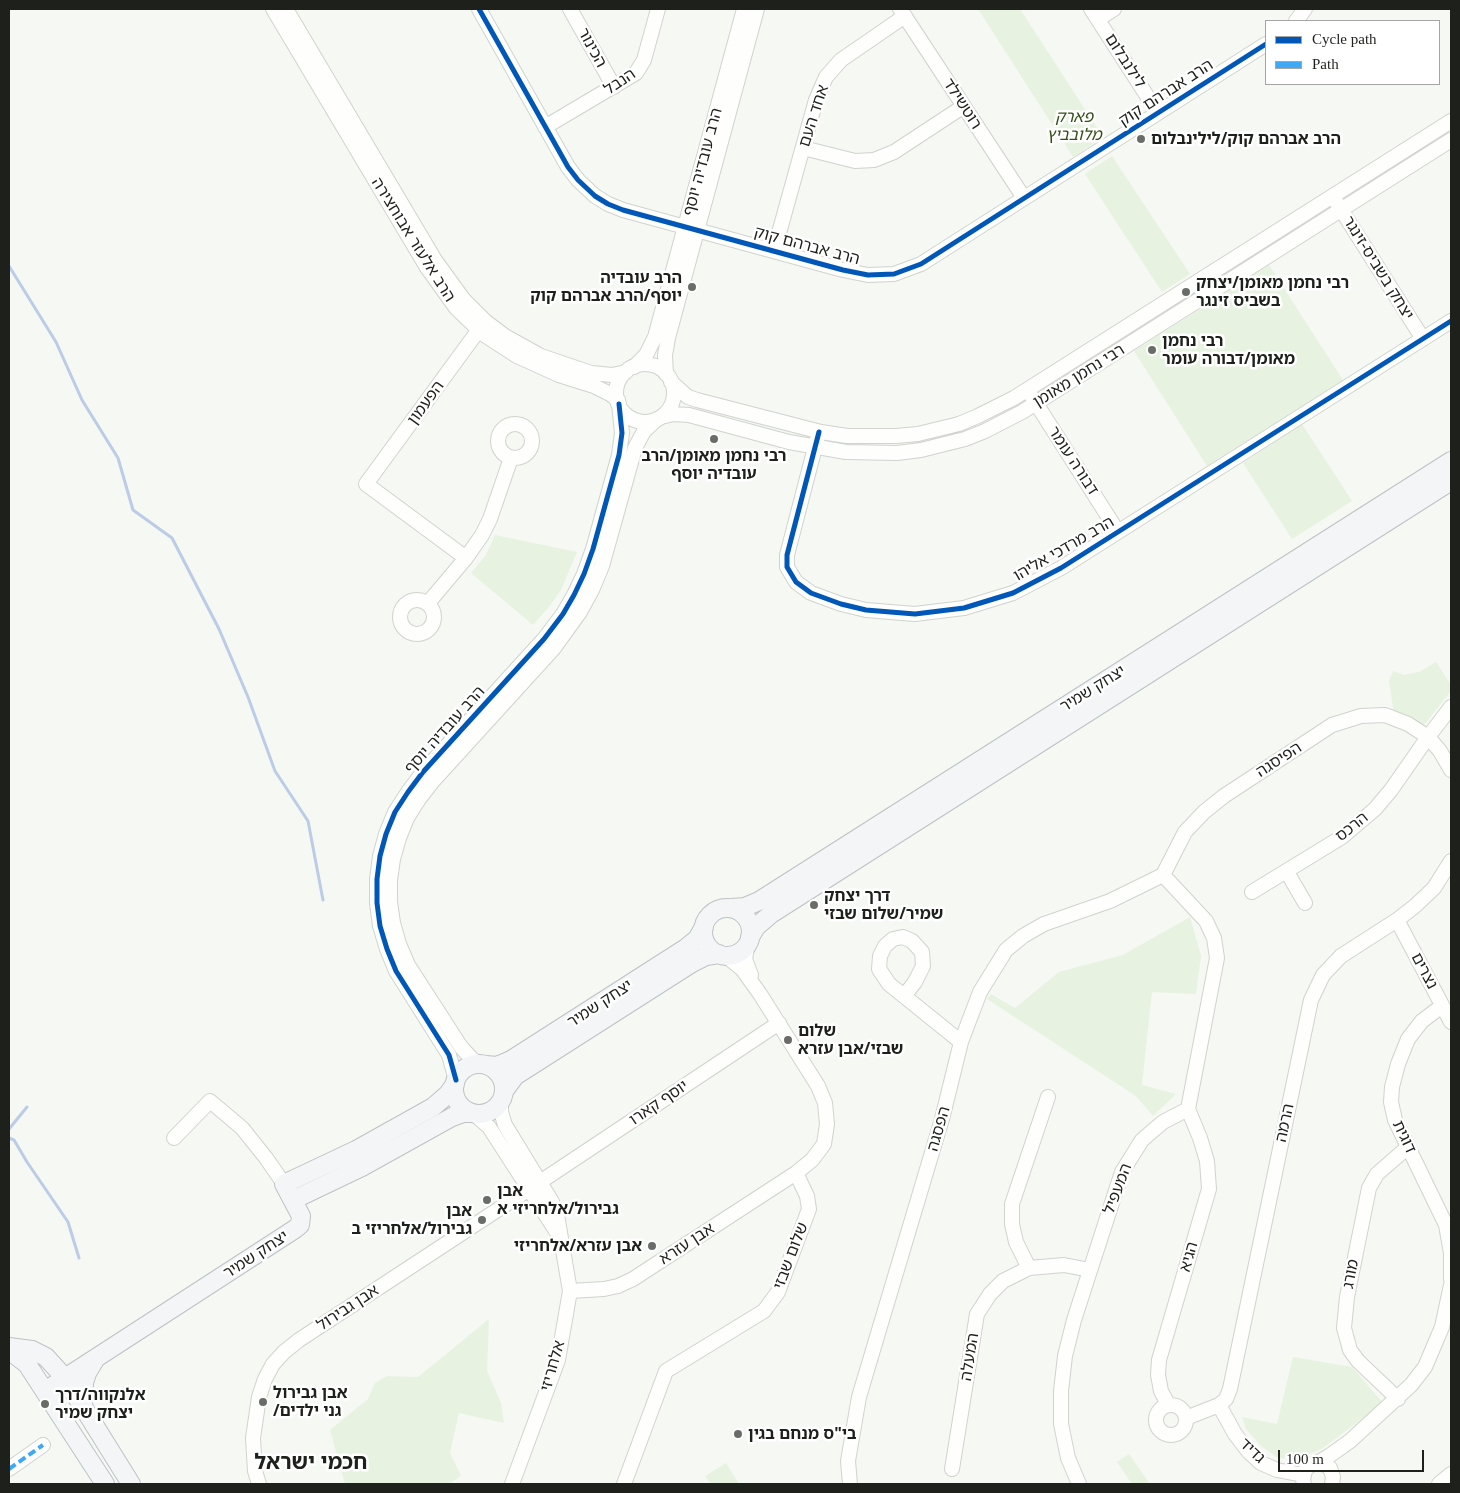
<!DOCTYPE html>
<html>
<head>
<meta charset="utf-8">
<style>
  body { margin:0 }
  #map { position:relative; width:1460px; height:1493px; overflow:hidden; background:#f5f8f3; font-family:Georgia,serif }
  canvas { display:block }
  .frame { position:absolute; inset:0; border:10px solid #1e201c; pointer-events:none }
  .legend { position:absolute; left:1265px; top:20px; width:175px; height:65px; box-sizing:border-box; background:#fff; border:1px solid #a5a6a4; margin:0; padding:6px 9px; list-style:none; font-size:15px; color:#1e201c }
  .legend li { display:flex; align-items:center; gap:10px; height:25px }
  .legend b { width:25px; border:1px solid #a5a6a4 }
  .scale { position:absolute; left:1278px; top:1450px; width:146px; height:22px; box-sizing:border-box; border:2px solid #1e201c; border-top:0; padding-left:6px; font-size:15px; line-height:18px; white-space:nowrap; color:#1e201c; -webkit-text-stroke:4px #fff; paint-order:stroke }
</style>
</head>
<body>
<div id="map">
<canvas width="1460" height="1493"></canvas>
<div class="frame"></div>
<ul class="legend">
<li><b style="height:6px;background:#0057b8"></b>Cycle path</li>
<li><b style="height:6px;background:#3fa9f5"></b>Path</li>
</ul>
<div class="scale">100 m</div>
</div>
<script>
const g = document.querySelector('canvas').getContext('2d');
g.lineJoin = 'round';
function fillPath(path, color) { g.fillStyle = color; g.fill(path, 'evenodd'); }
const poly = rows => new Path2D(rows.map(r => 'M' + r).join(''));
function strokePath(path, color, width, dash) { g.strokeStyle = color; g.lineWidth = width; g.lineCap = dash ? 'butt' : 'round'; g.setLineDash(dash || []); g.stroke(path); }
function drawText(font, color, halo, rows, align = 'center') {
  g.font = font + ' Georgia,"Noto Sans Hebrew",serif'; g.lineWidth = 5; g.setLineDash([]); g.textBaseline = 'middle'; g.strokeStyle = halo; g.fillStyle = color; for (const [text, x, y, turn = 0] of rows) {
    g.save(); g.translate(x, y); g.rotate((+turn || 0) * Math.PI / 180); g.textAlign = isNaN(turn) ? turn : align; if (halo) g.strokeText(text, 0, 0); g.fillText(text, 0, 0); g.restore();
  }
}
fillPath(poly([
  [978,9,1020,9,1103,137,1073,157],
  [1112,156,1190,274,1162,292,1085,174],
  [1269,265,1343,380,1207,466,1134,351],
  [1302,424,1352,501,1292,539,1243,463],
  [495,535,577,552,561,590,549,607,533,625,471,573,486,555],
  [1436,662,1451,685,1451,691,1424,725,1394,714,1389,681,1393,671,1404,675,1419,672],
  [1190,917,1201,956,1196,994,1152,992,1142,1085,1176,1094,1153,1116,1136,1096,987,999,991,994,1015,1008,1059,972,1123,955],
  [489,1319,487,1371,501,1403,504,1423,459,1413,450,1453,461,1476,449,1484,345,1484,330,1430,368,1399,375,1383,387,1376,418,1377],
  [1293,1357,1352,1367,1383,1403,1323,1448,1300,1459,1278,1458,1261,1446,1246,1429,1242,1417,1277,1424],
  [1129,1454,1150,1484,1132,1484,1117,1462],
  [726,1463,739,1484,711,1484,705,1476]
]), '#e7f2e0');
strokePath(poly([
  [9,266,56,342,82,400,118,458,133,510,172,538,219,629,248,697,275,771,308,821,323,900],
  [9,1129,27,1107],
  [9,1138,14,1140,27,1162,68,1222,79,1258]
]), '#bccce7', 3);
const minor = poly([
  [273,9,426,266,456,308,483,334,517,356,559,375,594,386,610,394,618,400],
  [286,9,435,260,464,300,485,321,505,336,541,356,591,373,612,375,626,372],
  [479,9,568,167,578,180,595,196,608,204,623,210,843,270,868,275,894,274,921,264,1266,44],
  [570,9,614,87],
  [900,9,1024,198],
  [1091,9,1158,113],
  [1098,19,1114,9],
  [1296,21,1305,9],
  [545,127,636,73,644,60,658,9],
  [803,148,855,161,874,160,894,152,964,106],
  [1337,203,1423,339],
  [774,251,816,100,826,77,841,60,905,16],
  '616 393a29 29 0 1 1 58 0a29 29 0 1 1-58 0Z',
  [634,367,646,355,655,337,744,9],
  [666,374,665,355,668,338,757,9],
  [671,382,688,397,697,400,821,432,847,436,896,436,918,434,959,424,978,416,1014,398,1451,121],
  [1032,397,1118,532],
  [661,417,673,414,689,415,789,442,846,452,897,453,921,450,965,439,985,431,1022,412,1451,140],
  '498 441a17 17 0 1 1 34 0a17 17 0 1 1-34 0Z',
  [819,432,787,555,787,567,796,582,811,593,841,604,866,610,915,614,964,608,1013,593,1061,568,1451,321],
  [466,558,366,484,483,324],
  '400 617a17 17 0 1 1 34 0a17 17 0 1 1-34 0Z',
  [428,603,466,558,482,535,490,519,511,458],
  [1287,872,1305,903],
  [1163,875,1185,832,1204,812,1224,796,1332,725,1361,716,1385,715,1408,724,1428,737,1440,751,1451,770],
  [1252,892,1342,837,1375,809,1391,790,1428,737,1451,707],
  [1397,920,1451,1022],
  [748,943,745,959,751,975],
  [904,996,915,982,923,966,922,952,912,941,903,937,893,939,885,946,880,956,879,969,889,984,961,1042],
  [1442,1006,1422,1021,1408,1039,1398,1064,1392,1087,1391,1102,1395,1120,1446,1225,1451,1253,1451,1279],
  [480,1064,472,1059,461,1047,408,965,399,944,393,923,390,902,390,880,393,859,399,838,407,818,419,799,433,781,554,648,580,612,592,590,602,566,635,448,644,431,657,419],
  [456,1080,449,1055,396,971,387,949,380,926,377,903,377,879,380,856,386,834,395,812,408,792,423,772,544,639,563,614,574,595,584,574,593,549,619,455,622,433,619,404],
  [501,1102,501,1112,505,1125,552,1202,557,1215,570,1291,558,1360,512,1484],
  [474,1114,489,1127,556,1231],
  [174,1138,210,1101,242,1128,266,1158,284,1184],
  [1029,1268,1016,1242,1012,1224,1012,1204,1048,1097],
  [570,1291,604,1289,618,1286,633,1279,796,1173,812,1160,824,1144,827,1124,825,1103,818,1086,760,994,742,969,731,960,722,955],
  [1398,1399,1358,1361,1350,1350,1344,1328,1347,1297,1369,1188,1377,1174,1408,1147],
  [1168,1404,1161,1391,1158,1375,1159,1360,1209,1189,1207,1161,1200,1138,1188,1109],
  '1156 1420a15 15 0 1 1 30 0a15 15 0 1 1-30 0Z',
  [1219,1405,1235,1434,1248,1451,1261,1463,1277,1470,1303,1475],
  [1186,1418,1219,1405,1226,1399,1230,1389,1311,1000,1323,975,1341,956,1397,920,1415,906,1434,888,1451,861],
  [1317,1463,1329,1456,1350,1441,1411,1385,1425,1367,1442,1327,1451,1285],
  [9,1469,43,1445],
  [952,1469,977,1314,990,1294,1003,1281,1029,1268,1064,1265,1090,1270],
  [259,1484,255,1471,253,1438,259,1397,265,1379,273,1364,284,1352,299,1340,540,1182,779,1023],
  [624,1484,666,1371,764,1311,778,1292,809,1209,807,1196,796,1173],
  [850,1484,848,1461,859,1397,942,1119,961,1042,980,992,1006,950,1023,936,1044,924,1110,901,1163,875],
  [1079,1484,1068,1458,1061,1424,1061,1391,1065,1356,1074,1320,1122,1172,1142,1140,1163,1122,1188,1109,1217,958,1214,938,1206,921,1163,875],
  [1304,1484,1303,1480,1305,1470,1312,1464,1317,1463,1322,1463,1330,1468,1333,1477,1332,1484],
  [1439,1484,1451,1474]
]);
const major = poly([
  [732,908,745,907,759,901,1451,461],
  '703 932a24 24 0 1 1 48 0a24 24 0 1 1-48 0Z',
  [750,937,756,927,771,914,1451,481],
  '454 1089a25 25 0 1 1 50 0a25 25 0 1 1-50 0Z',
  [486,1065,497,1066,511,1060,686,948,697,939,704,927],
  [504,1091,515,1076,692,963,706,956,719,954],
  [293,1200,362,1167,452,1117,463,1113,470,1113],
  [9,1347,32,1350,46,1357,65,1378,131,1484],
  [9,1352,14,1354,27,1364,105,1484],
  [45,1391,295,1229,300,1225,301,1216,284,1184,356,1150,433,1107,448,1094,455,1084],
  [83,1407,84,1383,87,1373,96,1358]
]);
strokePath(minor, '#d0d3ce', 16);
strokePath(major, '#bdc2c4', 20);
strokePath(minor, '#fefefd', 14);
strokePath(major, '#f3f5f7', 18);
strokePath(poly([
  [9,1469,43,1445]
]), '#3fa9f5', 4, [8, 4]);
strokePath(poly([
  [479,9,568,167,578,180,595,196,608,204,623,210,843,270,868,275,894,274,921,264,1266,44],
  [819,432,787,555,787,567,796,582,811,593,841,604,866,610,915,614,964,608,1013,593,1061,568,1451,321],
  [456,1080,449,1055,396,971,387,949,380,926,377,903,377,879,380,856,386,834,395,812,408,792,423,772,544,639,563,614,574,595,584,574,593,549,619,455,622,433,619,404]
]), '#0057b8', 5);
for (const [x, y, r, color] of [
  [1141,139,5,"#696c67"],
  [692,287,5,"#696c67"],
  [1186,292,5,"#696c67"],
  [1152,350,5,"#696c67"],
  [714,439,5,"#696c67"],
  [814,905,5,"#696c67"],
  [788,1040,5,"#696c67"],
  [487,1200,5,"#696c67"],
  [482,1220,5,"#696c67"],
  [652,1246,5,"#696c67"],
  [263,1402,5,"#696c67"],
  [45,1404,5,"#696c67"],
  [738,1434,5,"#696c67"]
]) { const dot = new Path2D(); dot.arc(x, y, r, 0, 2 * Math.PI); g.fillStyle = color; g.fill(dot); strokePath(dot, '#fff', 2); }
drawText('16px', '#1e201c', '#fff', [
  ["הכינור",592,48,61],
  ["לילנבלום",1125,61,57],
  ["הנבל",620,82,-34],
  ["הרב אברהם קוק",1166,93,-33],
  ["רוטשילד",962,104,57],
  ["אחד העם",814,116,-72],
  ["הרב עובדיה יוסף",703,162,-75],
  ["הרב אלעזר אבוחצירה",413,240,58],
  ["הרב אברהם קוק",807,246,15],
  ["יצחק בשביס-זינגר",1378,268,58],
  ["רבי נחמן מאומן",1079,376,-32],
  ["הפעמון",426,403,-54],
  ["דבורה עומר",1073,461,57],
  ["הרב מרדכי אליהו",1064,549,-30],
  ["יצחק שמיר",1093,689,-32],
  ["הרב עובדיה יוסף",445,730,-48],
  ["הפיסגה",1279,760,-33],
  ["הרכס",1352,827,-39],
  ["נצרים",1424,971,62],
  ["יצחק שמיר",600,1004,-33],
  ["יוסף קארו",659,1103,-34],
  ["הרמה",1285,1123,-78],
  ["הפסגה",939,1129,-74],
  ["דוגית",1404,1137,65],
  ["המעפיל",1118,1189,-69],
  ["אבן עזרא",687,1244,-33],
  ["יצחק שמיר",256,1255,-33],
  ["שלום שבזי",791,1256,-69],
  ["הגיא",1189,1257,-74],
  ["מורג",1351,1274,-79],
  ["אבן גבירול",348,1308,-33],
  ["המעלה",970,1357,-81],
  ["אלחריזי",553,1366,-74],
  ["גדיד",1252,1451,43]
]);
drawText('italic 16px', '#335116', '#fff', [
  ["פארק",1074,117],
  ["מלובביץ",1074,135]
]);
drawText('bold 16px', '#1e201c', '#fff', [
  ["הרב אברהם קוק/לילינבלום",1151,139],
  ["הרב עובדיה",682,278,"right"],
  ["יוסף/הרב אברהם קוק",682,296,"right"],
  ["רבי נחמן מאומן/יצחק",1196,283],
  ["בשביס זינגר",1196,301],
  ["רבי נחמן",1162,341],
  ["מאומן/דבורה עומר",1162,359],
  ["רבי נחמן מאומן/הרב",714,456,"center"],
  ["עובדיה יוסף",714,474,"center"],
  ["דרך יצחק",824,896],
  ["שמיר/שלום שבזי",824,914],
  ["שלום",798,1031],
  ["שבזי/אבן עזרא",798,1049],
  ["אבן",497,1191],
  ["גבירול/אלחריזי א",497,1209],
  ["אבן",472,1211,"right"],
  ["גבירול/אלחריזי ב",472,1229,"right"],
  ["אבן עזרא/אלחריזי",642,1246,"right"],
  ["אבן גבירול",273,1393],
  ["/גני ילדים",273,1411],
  ["אלנקווה/דרך",55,1395],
  ["יצחק שמיר",55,1413],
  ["בי\"ס מנחם בגין",748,1434]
], 'left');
drawText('bold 21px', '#1e201c', '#fff', [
  ["חכמי ישראל",311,1463]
]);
</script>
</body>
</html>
